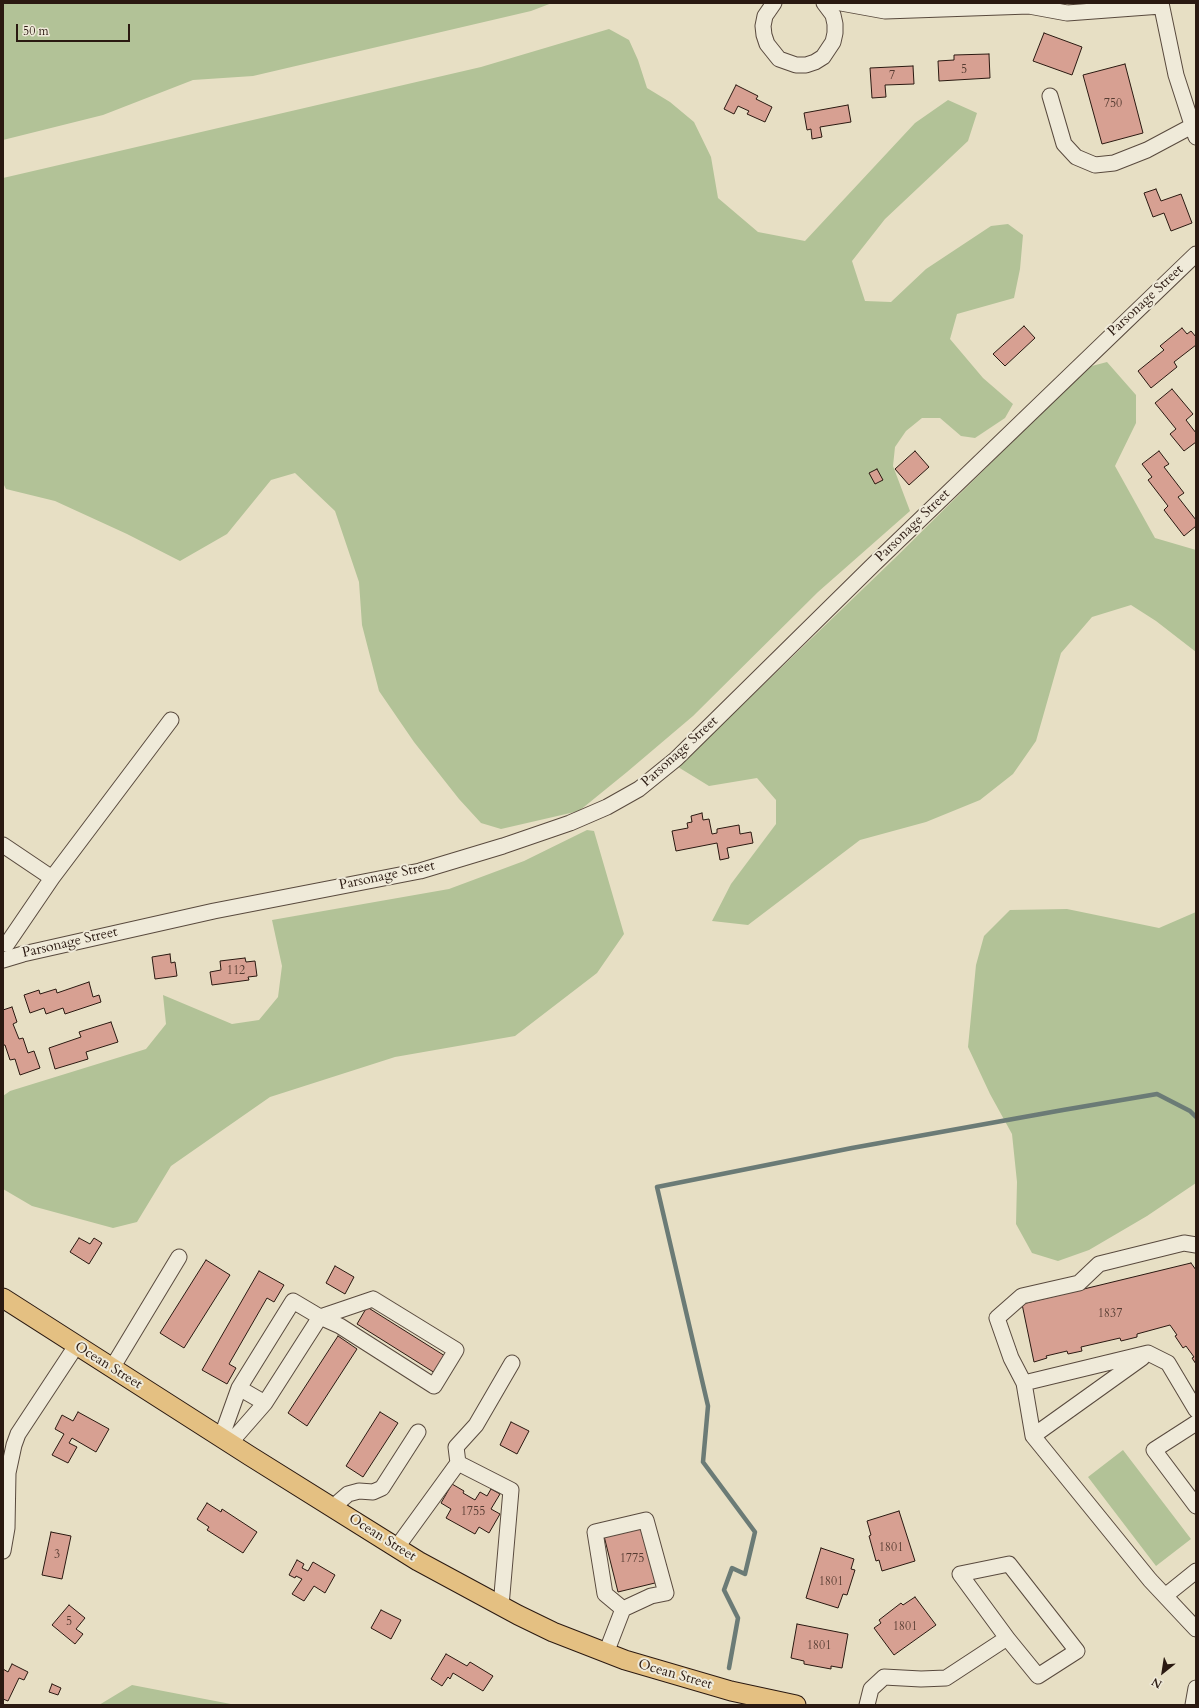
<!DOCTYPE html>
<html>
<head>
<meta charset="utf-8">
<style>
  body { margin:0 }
  #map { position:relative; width:1199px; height:1708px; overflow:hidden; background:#e7dfc4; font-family:Cardo,serif }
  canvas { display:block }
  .frame { position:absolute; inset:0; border:4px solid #2a1911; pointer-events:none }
  .north { position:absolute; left:1143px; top:1652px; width:40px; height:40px; -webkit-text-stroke:3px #efead9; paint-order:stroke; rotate:210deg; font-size:11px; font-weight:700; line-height:16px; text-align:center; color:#2a1911 }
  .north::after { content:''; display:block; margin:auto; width:14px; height:18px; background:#2a1911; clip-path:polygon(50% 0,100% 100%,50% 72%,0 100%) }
  .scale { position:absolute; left:16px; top:24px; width:114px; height:18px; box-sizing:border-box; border:2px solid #2a1911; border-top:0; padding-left:5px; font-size:12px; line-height:14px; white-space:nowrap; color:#2a1911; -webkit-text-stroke:3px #efead9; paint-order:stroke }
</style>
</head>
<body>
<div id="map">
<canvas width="1199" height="1708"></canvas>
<div class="frame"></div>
<div class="north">N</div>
<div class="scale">50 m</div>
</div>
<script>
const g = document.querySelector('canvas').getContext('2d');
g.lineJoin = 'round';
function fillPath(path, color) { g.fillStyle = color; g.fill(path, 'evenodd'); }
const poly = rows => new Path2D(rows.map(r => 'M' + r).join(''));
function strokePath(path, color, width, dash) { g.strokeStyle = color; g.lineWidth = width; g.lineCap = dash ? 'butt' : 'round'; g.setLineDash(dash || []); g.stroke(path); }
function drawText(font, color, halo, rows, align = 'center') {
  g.font = font + ' Cardo,serif'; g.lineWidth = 4; g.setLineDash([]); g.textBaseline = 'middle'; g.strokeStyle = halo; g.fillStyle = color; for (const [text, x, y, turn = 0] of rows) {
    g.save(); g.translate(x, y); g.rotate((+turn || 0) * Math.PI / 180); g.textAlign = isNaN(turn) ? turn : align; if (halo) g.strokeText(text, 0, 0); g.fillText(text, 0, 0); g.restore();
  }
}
fillPath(poly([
  [3,3,552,3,531,11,253,76,193,80,103,115,3,140],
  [609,29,629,40,638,60,647,88,670,102,694,122,711,157,718,198,758,232,805,241,915,123,948,100,977,113,968,141,885,219,852,261,865,301,891,302,926,269,991,226,1008,224,1023,235,1020,269,1014,298,957,314,950,339,983,378,1013,404,1005,418,975,438,961,436,940,418,922,418,906,431,895,447,893,466,910,511,818,592,693,716,627,772,579,811,501,829,481,823,459,799,414,742,379,691,362,625,359,582,335,511,295,473,271,480,227,534,180,561,127,534,55,501,6,489,3,483,3,178,481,67],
  [1107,362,1136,395,1136,423,1115,466,1155,538,1196,550,1196,652,1156,621,1131,605,1092,617,1061,653,1036,741,1013,774,980,800,926,822,860,840,748,925,712,921,731,884,776,824,776,800,757,778,709,786,678,767,894,559,1088,367],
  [587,830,594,831,624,934,597,973,515,1036,395,1057,270,1097,171,1166,137,1222,113,1228,32,1206,3,1189,3,1096,10,1091,146,1049,166,1024,163,995,232,1024,259,1020,278,997,282,966,272,920,449,889,524,861],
  [1067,909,1159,928,1196,912,1196,1183,1147,1216,1089,1250,1058,1261,1032,1253,1016,1224,1017,1182,1012,1134,990,1094,968,1047,976,965,984,936,1010,910],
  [1123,1450,1191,1539,1156,1566,1088,1477],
  [132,1685,236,1705,99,1705]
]), '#b2c297');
strokePath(poly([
  [729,1668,738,1618,724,1590,732,1568,745,1574,755,1532,703,1462,708,1406,657,1187,852,1148,1063,1110,1157,1094,1190,1111,1196,1117]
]), '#6b7b76', 4.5);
const building = poly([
  [1044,33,1082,47,1072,75,1033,61,1044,33],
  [989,54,990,78,939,81,938,61,954,60,954,55,989,54],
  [1125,64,1143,133,1102,144,1083,75,1125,64],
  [913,66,914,84,885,85,886,97,872,98,870,68,913,66],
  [736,85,758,96,756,99,772,107,765,122,747,114,749,111,738,106,734,114,724,109,736,85],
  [848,105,851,122,820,127,822,137,812,139,811,129,807,130,804,113,848,105],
  [1156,189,1161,201,1181,194,1192,223,1171,231,1164,213,1153,217,1144,193,1156,189],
  [1024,326,1035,338,1005,366,993,354,1024,326],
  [1182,328,1187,334,1191,331,1196,337,1196,345,1174,362,1177,367,1151,388,1138,371,1164,350,1160,346,1182,328],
  [1172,389,1193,414,1186,420,1196,433,1196,442,1184,451,1170,434,1176,429,1155,403,1172,389],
  [915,451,929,467,909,485,895,469,915,451],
  [1159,451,1169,464,1164,467,1184,493,1178,497,1196,520,1196,526,1184,536,1164,510,1168,506,1148,480,1152,477,1142,464,1159,451],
  [877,469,883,480,875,484,869,473,877,469],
  [702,813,703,820,709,819,712,834,717,833,717,829,739,825,740,834,751,832,753,843,727,848,729,858,720,860,717,843,676,851,672,831,688,828,687,823,692,822,691,816,702,813],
  [170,954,171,963,175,962,177,976,155,979,152,957,170,954],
  [245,958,246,962,255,961,257,976,248,977,249,980,212,985,210,972,221,970,220,961,245,958],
  [89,982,93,997,99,995,101,1002,65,1014,63,1008,46,1014,44,1008,30,1013,24,995,39,990,40,994,56,989,57,993,89,982],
  [12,1007,17,1022,13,1024,19,1039,23,1038,28,1053,34,1051,40,1068,20,1075,15,1059,10,1060,5,1045,3,1045,3,1010,12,1007],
  [111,1022,118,1042,86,1052,88,1059,55,1069,49,1048,81,1037,79,1032,111,1022],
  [79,1238,90,1244,94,1238,102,1243,89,1264,70,1252,79,1238],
  [206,1260,230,1275,184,1348,160,1333,206,1260],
  [1191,1263,1196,1270,1196,1364,1192,1358,1194,1357,1186,1346,1183,1348,1175,1336,1177,1335,1170,1325,1137,1334,1137,1337,1121,1341,1120,1338,1081,1347,1082,1351,1068,1354,1067,1351,1046,1356,1047,1358,1034,1362,1022,1304,1191,1263],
  [335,1266,354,1277,345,1294,326,1283,335,1266],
  [259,1271,284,1285,274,1302,267,1298,229,1364,236,1368,227,1384,202,1370,259,1271],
  [367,1307,445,1356,435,1373,357,1324,367,1307],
  [338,1336,357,1349,307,1426,288,1413,338,1336],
  [78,1412,109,1429,96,1452,72,1438,69,1443,77,1447,68,1463,52,1455,64,1434,55,1429,62,1415,73,1421,78,1412],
  [380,1412,398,1423,363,1477,346,1466,380,1412],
  [511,1422,529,1431,517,1454,500,1445,511,1422],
  [452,1484,464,1491,463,1493,475,1500,480,1492,487,1496,491,1489,500,1494,491,1509,500,1514,489,1533,479,1527,475,1534,446,1518,451,1509,441,1503,452,1484],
  [207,1503,221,1512,222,1509,257,1532,243,1553,207,1530,209,1527,197,1519,207,1503],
  [899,1511,915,1561,882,1571,879,1560,876,1561,869,1536,871,1535,867,1521,899,1511],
  [646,1525,659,1582,618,1592,604,1536,646,1525],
  [51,1532,71,1536,62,1579,42,1575,51,1532],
  [821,1548,854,1559,851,1569,855,1570,847,1595,843,1594,838,1608,806,1598,821,1548],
  [297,1560,304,1564,302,1568,308,1571,313,1562,335,1575,325,1593,314,1586,304,1601,292,1594,302,1579,296,1576,295,1578,289,1575,297,1560],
  [915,1597,936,1625,894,1655,874,1628,881,1623,879,1620,901,1603,903,1605,915,1597],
  [69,1605,85,1618,76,1629,83,1634,75,1644,52,1625,69,1605],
  [381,1610,401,1620,391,1639,371,1628,381,1610],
  [797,1624,848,1634,842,1668,831,1666,831,1669,804,1664,804,1661,791,1658,797,1624],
  [446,1654,467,1666,470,1662,493,1676,483,1691,453,1673,450,1679,448,1677,442,1686,431,1679,446,1654],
  [12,1664,28,1672,24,1680,19,1678,8,1701,3,1699,3,1669,8,1672,12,1664],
  [52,1684,61,1688,58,1695,49,1692,52,1684]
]);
fillPath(building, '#d7a092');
strokePath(building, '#2a1911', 1);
const minor = poly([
  [774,3,765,16,763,26,764,35,767,44,779,59,796,65,806,65,815,62,823,57,833,42,835,33,835,24,833,15,824,3],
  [841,3,885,11,1029,6,1067,13,1161,6],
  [1161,3,1176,75,1196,137],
  [1050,96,1064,144,1076,157,1095,165,1114,163,1147,150,1192,126],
  [3,845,52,878,7,944],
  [52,878,171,720],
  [3,960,23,954,214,911,420,871,503,846,570,823,607,807,639,789,676,759,874,564,1196,254],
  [373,1299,456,1350,434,1386,340,1326,320,1317,373,1299],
  [112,1368,179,1257],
  [1024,1383,1011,1358,997,1318,1022,1296,1079,1283,1099,1264,1184,1243,1196,1245],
  [239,1388,265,1403],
  [1196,1410,1168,1363,1148,1353,1024,1383,1033,1436,1150,1580,1196,1629],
  [1196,1423,1154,1450,1196,1506],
  [1033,1436,1142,1358],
  [221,1438,239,1388,293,1301,320,1317,265,1403,230,1443],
  [458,1463,456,1447,476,1425,512,1363],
  [333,1507,348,1494,359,1491,373,1492,382,1488,418,1432],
  [397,1547,458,1463,511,1490,501,1606],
  [3,1551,7,1528,8,1473,14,1445,18,1434,76,1346],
  [1165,1596,1196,1571],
  [606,1653,623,1609,605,1594,595,1532,646,1520,666,1593,651,1596,623,1609],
  [867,1705,871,1689,884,1677,921,1679,946,1678,1007,1638,960,1574,1009,1564,1077,1651,1038,1676,1007,1638],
  [1193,1705,1196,1688]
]);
const major = poly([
  [3,1298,250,1456,418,1561,518,1615,553,1632,625,1660,731,1691,796,1705]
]);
strokePath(minor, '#594a3e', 17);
strokePath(major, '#2a1911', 21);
strokePath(minor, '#efead9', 15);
strokePath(major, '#e4c082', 19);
drawText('12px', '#553b31', null, [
  ["5",964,70],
  ["7",892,76],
  ["750",1113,104],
  ["112",236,971],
  ["1837",1110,1314],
  ["1755",473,1512],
  ["1801",891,1548],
  ["3",57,1555],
  ["1775",632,1559],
  ["1801",831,1582],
  ["5",69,1622],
  ["1801",905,1627],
  ["1801",819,1646]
]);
drawText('14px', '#2a1911', '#efead9', [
  ["Parsonage Street",1146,301,-43],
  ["Parsonage Street",913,526,-44],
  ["Parsonage Street",680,752,-42],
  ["Parsonage Street",387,876,-12],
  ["Parsonage Street",70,943,-13],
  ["Ocean Street",108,1366,32],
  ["Ocean Street",382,1538,32],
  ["Ocean Street",675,1675,16]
]);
</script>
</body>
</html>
